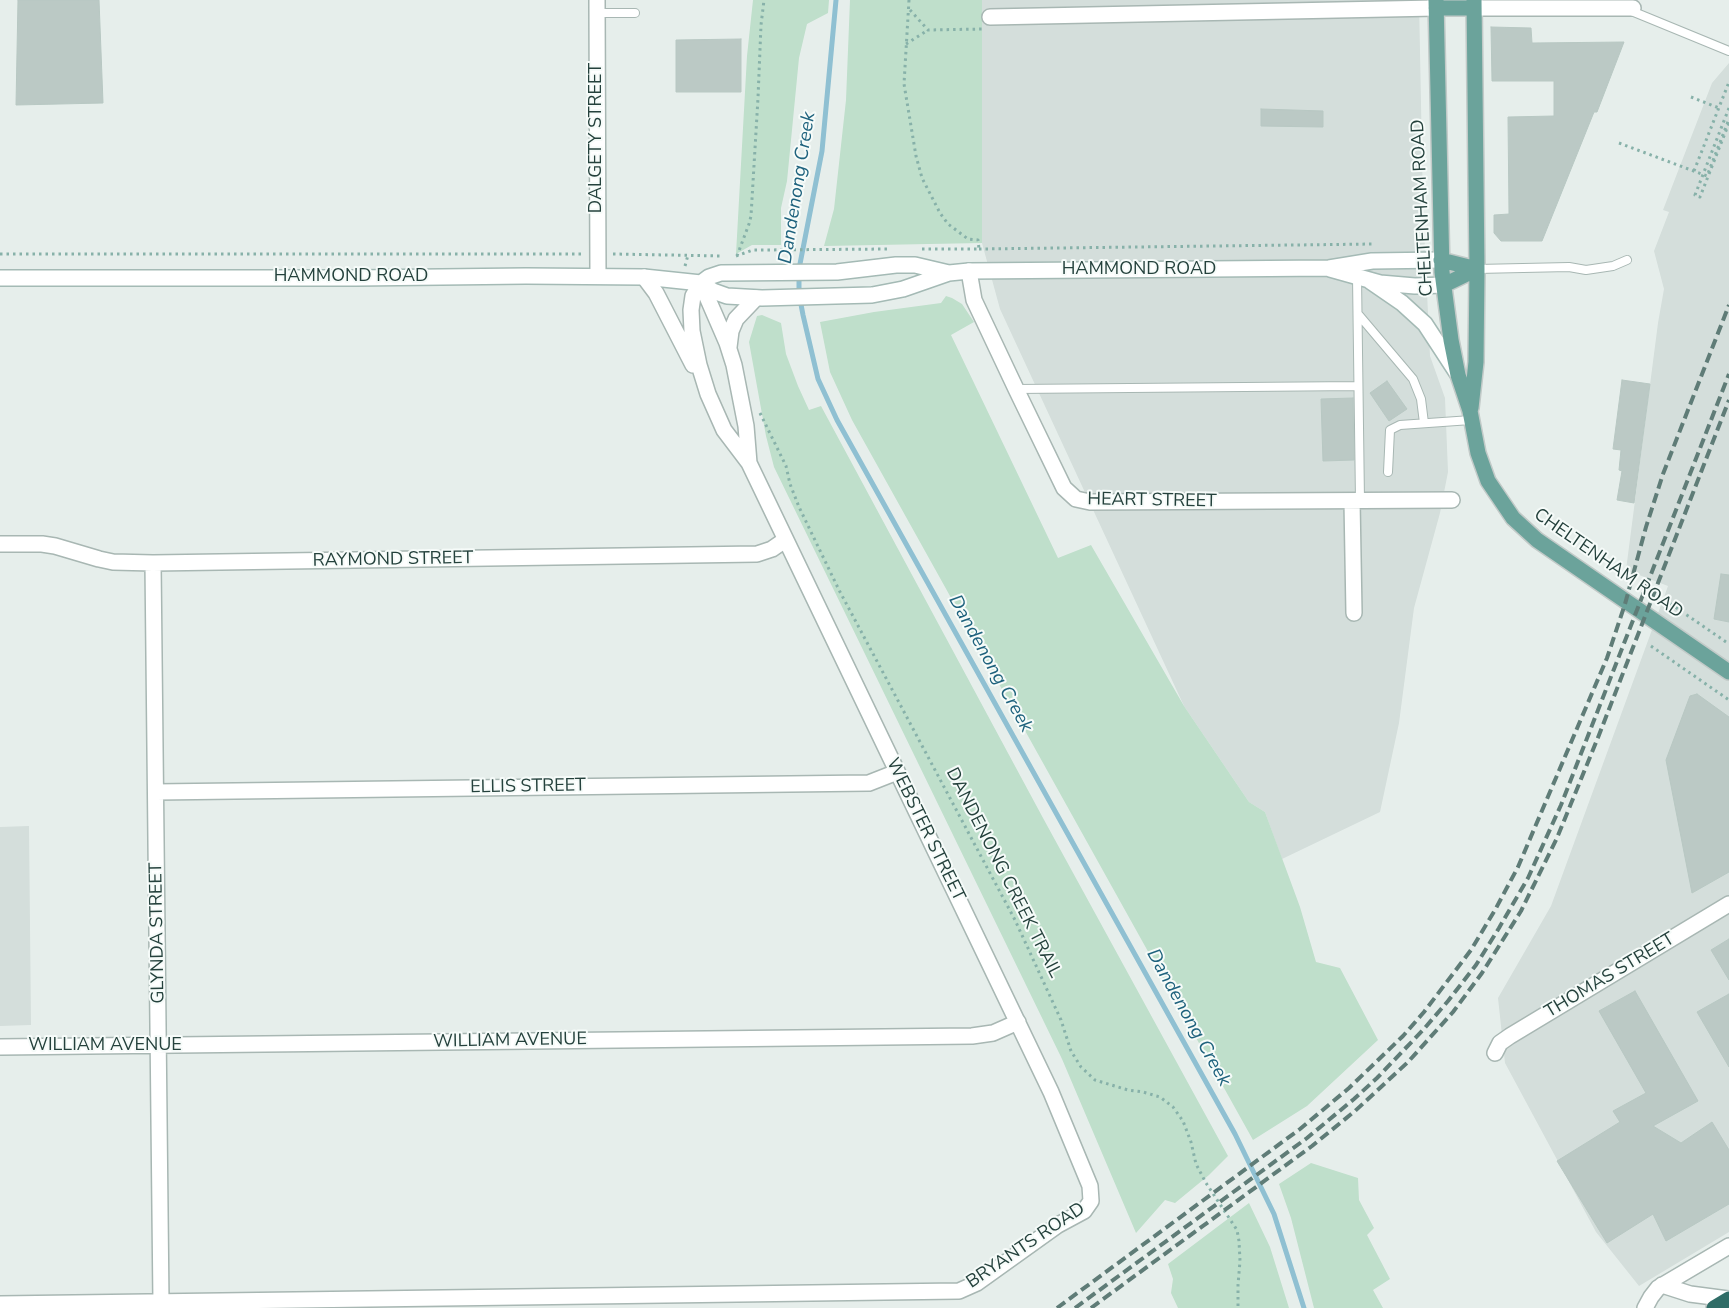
<!DOCTYPE html>
<html>
<head>
<meta charset="utf-8">
<style>
  body { margin:0 }
  canvas { display:block; background:#e6eeeb }
</style>
</head>
<body>
<canvas width="1729" height="1308"></canvas>
<script>
const g = document.querySelector('canvas').getContext('2d');
g.lineJoin = 'round';
function fillPath(path, color) { g.fillStyle = color; g.fill(path, 'evenodd'); }
const poly = rows => new Path2D(rows.map(r => 'M' + r).join(''));
function strokePath(path, color, width, dash) { g.strokeStyle = color; g.lineWidth = width; g.lineCap = dash ? 'butt' : 'round'; g.setLineDash(dash || []); g.stroke(path); }
function drawText(font, color, halo, rows, align = 'center') {
  g.font = font + ' "Nunito Sans",sans-serif'; g.lineWidth = 4; g.setLineDash([]); g.textBaseline = 'middle'; g.strokeStyle = halo; g.fillStyle = color; for (const [text, x, y, turn = 0] of rows) {
    g.save(); g.translate(x, y); g.rotate((+turn || 0) * Math.PI / 180); g.textAlign = isNaN(turn) ? turn : align; if (halo) g.strokeText(text, 0, 0); g.fillText(text, 0, 0); g.restore();
  }
}
fillPath(poly([
  [982,0,1419,0,1423,207,1430,356,1445,398,1448,472,1440,513,1414,608,1399,723,1380,812,1282,859,1265,812,1249,802,1184,706,1000,309,982,243],
  [1729,63,1729,1232,1639,1286,1596,1232,1505,1063,1498,998,1551,906,1668,586,1626,570,1658,323,1664,289,1654,251,1669,212,1663,210,1712,83],
  [29,826,31,1025,0,1026,0,827]
]), '#d4dedb');
fillPath(poly([
  [753,0,829,0,828,13,807,24,799,58,787,181,781,208,781,245,752,245,736,254,747,56],
  [850,0,982,0,982,243,824,246,834,209,846,100],
  [946,296,952,298,962,304,974,322,951,335,1058,558,1091,545,1184,706,1249,802,1265,812,1300,907,1316,962,1340,968,1378,1040,1307,1106,1253,1140,852,420,830,372,820,322,874,312,941,303],
  [762,315,781,323,786,354,798,386,809,410,821,406,1043,818,1228,1156,1209,1175,1175,1203,1165,1200,1136,1233,1062,1059,774,467,766,436,749,342,757,316],
  [1311,1163,1358,1178,1359,1200,1374,1228,1367,1235,1390,1279,1373,1290,1383,1308,1314,1308,1291,1218,1279,1184],
  [1249,1203,1270,1247,1289,1308,1178,1308,1171,1293,1173,1279,1168,1264]
]), '#bfdfcb');
strokePath(poly([
  [836,0,822,151,799,269,799,294,803,315,818,379,837,420,1235,1134,1274,1214,1304,1308]
]), '#8fc0d2', 5);
const building = poly([
  [18,0,99,0,103,103,16,105,18,0],
  [1491,27,1531,28,1532,43,1624,42,1597,112,1594,112,1542,241,1501,241,1494,233,1494,215,1509,214,1508,117,1554,116,1554,81,1492,81,1491,27],
  [741,39,741,92,676,92,676,40,741,39],
  [1261,109,1323,111,1323,127,1261,126,1261,109],
  [1622,380,1650,384,1634,503,1617,500,1622,471,1619,470,1621,450,1613,449,1622,380],
  [1387,381,1407,409,1389,421,1370,393,1387,381],
  [1353,398,1354,460,1323,461,1321,399,1353,398],
  [1721,574,1729,575,1729,622,1714,619,1721,574],
  [1697,694,1729,717,1729,872,1692,893,1666,760,1690,696,1697,694],
  [1729,939,1729,980,1711,950,1729,939],
  [1635,991,1698,1101,1653,1126,1681,1143,1712,1122,1729,1150,1729,1204,1666,1241,1653,1214,1607,1243,1557,1161,1620,1122,1613,1111,1646,1093,1599,1011,1635,991],
  [1729,994,1729,1067,1697,1012,1729,994]
]);
fillPath(building, '#bbc9c5');
strokePath(building, '#b8c8c3', 1);
const lane = poly([
  [1629,10,1729,51],
  [597,13,635,13],
  [1477,269,1569,267,1586,270,1613,266,1627,260],
  [1357,277,1360,501],
  [1358,314,1413,379,1421,399,1424,423],
  [1016,389,1358,386],
  [1388,472,1390,430,1400,425,1471,420]
]);
const street = poly([
  [597,0,598,276],
  [1474,8,1633,8],
  [990,17,1436,8],
  [969,271,974,300,1016,389,1064,488,1076,499,1090,502,1452,500],
  [644,277,656,293,693,365],
  [729,347,731,331,736,319,756,298],
  [1352,501,1354,613],
  [0,544,42,544,55,546,99,559,113,562,153,563,757,554,772,549,785,540],
  [153,563,161,1303],
  [156,792,869,783,897,772],
  [0,1047,972,1036,993,1033,1018,1022],
  [1495,1053,1500,1043,1510,1036,1729,904],
  [1662,1285,1690,1294,1729,1299],
  [0,1304,959,1291,977,1283,1058,1225,1084,1211,1091,1201,1090,1186,1051,1092,749,463,724,430,708,394,699,365,692,331,691,310,693,296,701,283,727,343,734,365,746,426,749,463],
  [1645,1308,1651,1297,1658,1288,1729,1246]
]);
const secondary = poly([
  [1330,269,1380,283,1415,286,1444,285],
  [0,278,356,278,526,276,644,277,701,283,713,291,727,296,762,298,872,295,903,289,949,273,969,271,1329,268,1372,261,1441,260],
  [1370,281,1402,303,1425,324,1457,373],
  [701,283,709,277,721,273,837,272,896,265,915,265,949,273]
]);
const primary = poly([
  [1436,0,1442,272,1451,340,1458,375,1470,411,1478,453,1488,481,1513,518,1537,540,1729,672],
  [1436,8,1474,8],
  [1441,260,1477,269],
  [1444,285,1477,269],
  [1471,408,1476,362,1477,269,1474,0]
]);
const highway = poly([
  [1714,1308,1729,1299]
]);
strokePath(lane, '#a8b7b3', 10);
strokePath(street, '#a8b7b3', 18);
strokePath(secondary, '#a4bab5', 18);
strokePath(primary, '#c2cac8', 18);
strokePath(highway, '#c2cac8', 18);
strokePath(poly([
  [909,0,904,84,916,156,922,178,940,213,948,224,968,239,978,240,979,249,920,249],
  [910,10,928,30,982,29],
  [906,44,928,30],
  [1691,97,1719,108],
  [1619,143,1707,176,1729,119],
  [1694,171,1729,82],
  [979,249,1373,244],
  [0,254,585,254],
  [613,254,722,256],
  [736,256,753,250,759,250,888,249],
  [737,256,749,224,751,216,758,98,761,25,764,0],
  [685,266,688,255],
  [760,413,786,466,790,484,799,507,839,590,1015,920,1061,1020,1071,1051,1081,1067,1095,1080,1128,1090,1143,1092,1160,1097,1173,1107,1183,1121,1191,1142,1196,1164,1206,1183,1237,1230,1239,1241,1240,1261,1238,1285,1238,1308],
  [1665,600,1729,644],
  [1651,646,1729,700]
]), '#87b1a9', 3, [2.5, 4]);
strokePath(lane, '#fff', 8);
strokePath(street, '#fff', 15);
strokePath(secondary, '#fff', 15);
strokePath(primary, '#6ba39b', 15);
strokePath(highway, '#306d67', 15);
strokePath(poly([
  [1057,1308,1300,1129,1349,1088,1403,1036,1424,1012,1471,950,1495,910,1518,867,1607,658,1625,604,1646,527,1663,474,1729,305],
  [1075,1308,1307,1138,1354,1099,1377,1078,1423,1030,1448,1001,1476,965,1499,928,1528,878,1561,805,1729,374],
  [1091,1308,1312,1146,1355,1111,1408,1062,1453,1012,1482,973,1521,911,1557,838,1599,735,1729,400]
]), '#5f7c77', 4, [10, 5]);
strokePath(poly([
  [1729,108,1695,195,1700,197,1729,123]
]), '#87b1a9', 3, [2.5, 4]);
drawText('18px', '#24413c', '#f6fbf9', [
  ["DALGETY STREET",597,138,-90],
  ["CHELTENHAM ROAD",1423,208,-93],
  ["HAMMOND ROAD",1139,270],
  ["HAMMOND ROAD",351,277],
  ["HEART STREET",1152,501,1],
  ["RAYMOND STREET",393,560,-1],
  ["CHELTENHAM ROAD",1608,564,35],
  ["ELLIS STREET",528,787,-1],
  ["WEBSTER STREET",925,830,64],
  ["DANDENONG CREEK TRAIL",1003,873,63],
  ["GLYNDA STREET",158,933,-91],
  ["THOMAS STREET",1610,976,-31],
  ["WILLIAM AVENUE",510,1041,-1],
  ["WILLIAM AVENUE",105,1046],
  ["BRYANTS ROAD",1026,1246,-34]
]);
drawText('italic 19px', '#1e627d', '#f6fbf9', [
  ["Dandenong Creek",798,188,-81],
  ["Dandenong Creek",990,664,61],
  ["Dandenong Creek",1188,1018,61]
]);
</script>
</body>
</html>
